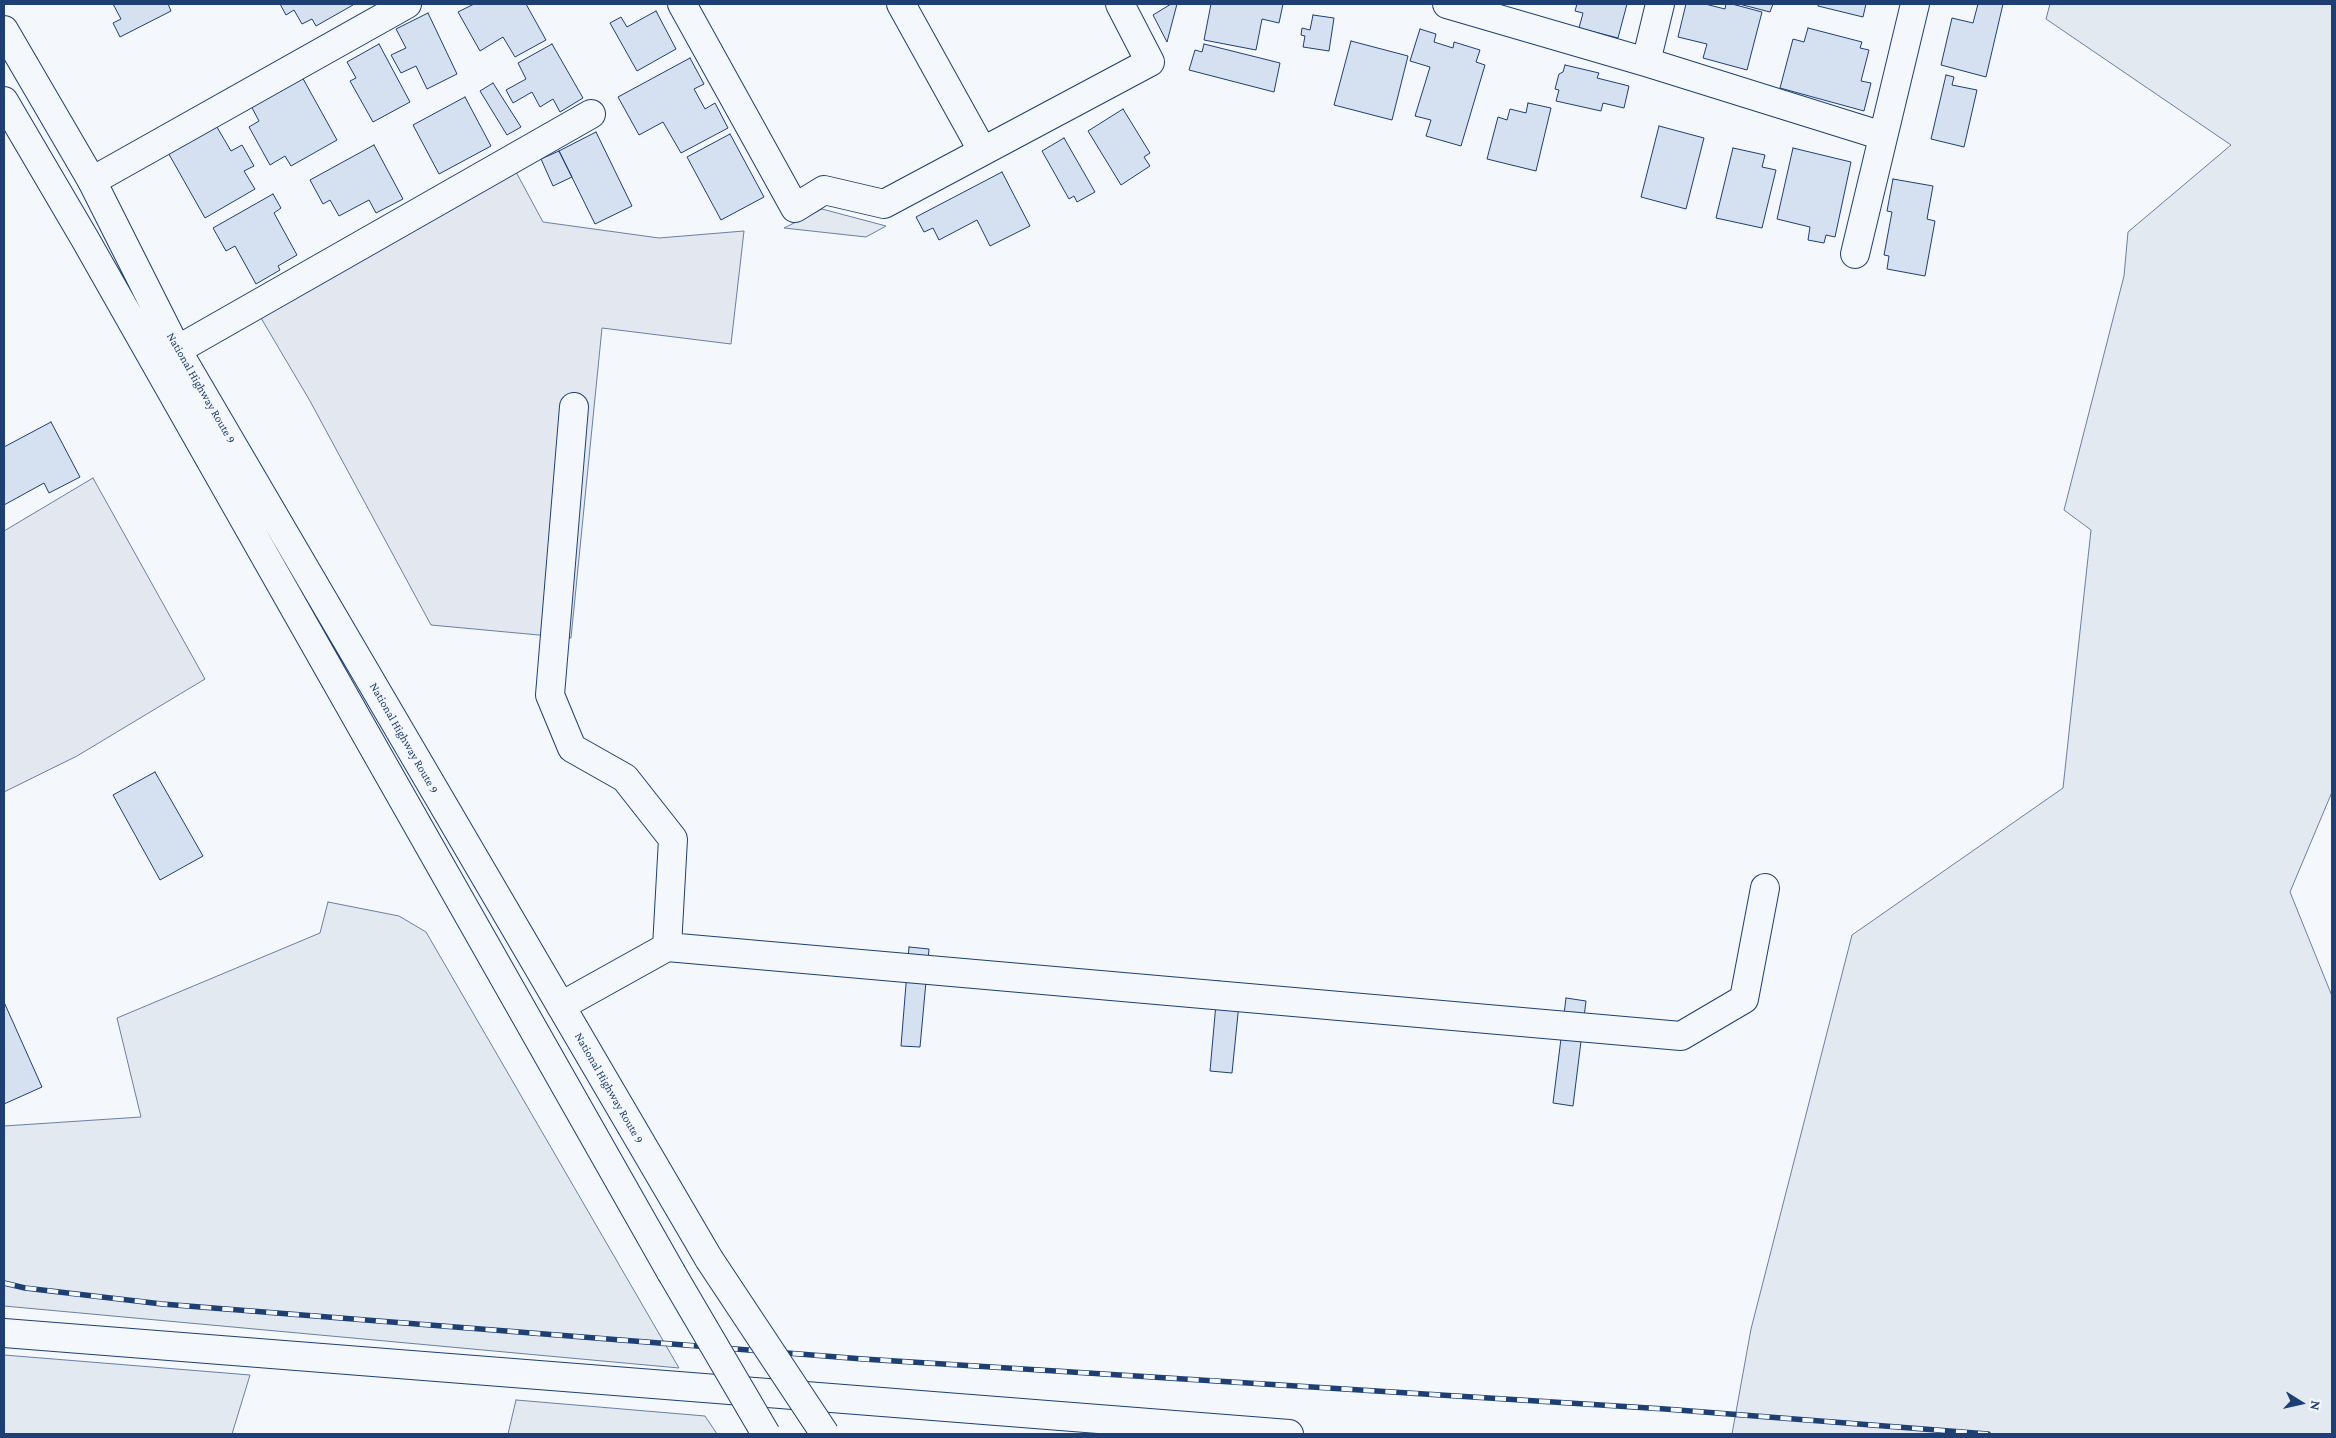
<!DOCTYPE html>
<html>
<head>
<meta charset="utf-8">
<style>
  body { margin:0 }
  #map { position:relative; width:2336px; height:1438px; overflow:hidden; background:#f4f7fb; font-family:"Crimson Pro",serif }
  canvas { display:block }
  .frame { position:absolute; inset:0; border:5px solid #1d3f73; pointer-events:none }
  .north { position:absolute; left:2276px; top:1378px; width:50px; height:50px; -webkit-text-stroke:4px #f4f7fb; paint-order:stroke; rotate:100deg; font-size:14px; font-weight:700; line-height:20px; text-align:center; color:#1d3f73 }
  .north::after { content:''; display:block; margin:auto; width:18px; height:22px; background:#1d3f73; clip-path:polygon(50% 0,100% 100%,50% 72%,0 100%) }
</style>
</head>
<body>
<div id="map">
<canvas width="2336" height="1438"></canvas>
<div class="frame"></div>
<div class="north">N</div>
</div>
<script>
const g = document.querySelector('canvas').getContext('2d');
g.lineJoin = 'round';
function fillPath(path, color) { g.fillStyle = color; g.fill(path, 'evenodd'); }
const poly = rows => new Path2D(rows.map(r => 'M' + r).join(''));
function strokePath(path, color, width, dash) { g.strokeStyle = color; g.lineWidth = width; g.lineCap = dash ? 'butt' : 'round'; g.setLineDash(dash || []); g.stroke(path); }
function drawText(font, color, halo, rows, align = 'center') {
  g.font = font + ' "Crimson Pro",serif'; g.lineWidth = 4; g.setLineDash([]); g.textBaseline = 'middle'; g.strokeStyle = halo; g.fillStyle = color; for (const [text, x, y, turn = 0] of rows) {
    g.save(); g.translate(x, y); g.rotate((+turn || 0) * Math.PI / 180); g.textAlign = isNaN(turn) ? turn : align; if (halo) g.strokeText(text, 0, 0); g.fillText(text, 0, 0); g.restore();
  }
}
const green = poly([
  [2050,4,2332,4,2332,792,2290,892,2332,996,2332,1434,1732,1434,1751,1329,1852,935,2063,788,2091,530,2064,510,2124,276,2128,232,2231,145,2046,19,2050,4],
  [822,209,886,226,866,237,784,228,822,209],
  [328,902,399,916,426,932,679,1368,4,1306,4,1126,141,1117,117,1018,320,933,328,902],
  [4,1355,250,1375,232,1434,4,1434,4,1355],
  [516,1400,705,1416,717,1434,508,1434,516,1400]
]);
fillPath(green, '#e3e9f0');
strokePath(green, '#687fa3', 1);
const parking = poly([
  [516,172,543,222,659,238,744,231,731,344,602,328,571,638,431,625,310,401,261,318,516,172],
  [93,478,205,679,77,756,4,792,4,531,93,478]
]);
fillPath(parking, '#e3e8f0');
strokePath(parking, '#687fa3', 1);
const building = poly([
  [113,4,168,4,171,11,120,37,113,23,121,19,113,4],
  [280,4,352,4,353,5,316,26,312,19,302,24,294,10,286,15,280,4],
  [474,4,526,4,546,40,515,57,503,37,480,51,458,12,474,4],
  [1171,4,1177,4,1167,42,1153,15,1171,4],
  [1211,4,1283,4,1279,23,1262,19,1256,50,1204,40,1211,4],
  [1577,4,1627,4,1618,38,1579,28,1583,13,1575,11,1577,4],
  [1686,4,1705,4,1725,9,1726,4,1732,4,1762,12,1747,70,1703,58,1707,44,1678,37,1686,4],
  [1739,4,1773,4,1770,12,1739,4],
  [1818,4,1866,4,1863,17,1818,6,1818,4],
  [1978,4,2003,4,1986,77,1941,65,1952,18,1973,23,1978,4],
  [656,11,676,49,637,71,610,23,621,17,627,27,656,11],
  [428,13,457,74,427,89,416,66,401,73,391,55,406,48,396,29,428,13],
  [1313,15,1334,18,1329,51,1303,47,1305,36,1301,35,1302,28,1310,30,1313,15],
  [1808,28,1862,42,1860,48,1869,50,1861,81,1871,83,1864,111,1780,88,1793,39,1804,42,1808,28],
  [1420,29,1436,34,1434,42,1453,48,1454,42,1480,50,1476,62,1485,65,1461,146,1426,136,1431,120,1415,116,1430,67,1410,61,1420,29],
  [1351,41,1408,56,1392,120,1334,105,1351,41],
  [379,44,410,102,373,122,350,81,356,78,347,62,379,44],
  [552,44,583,98,560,112,553,99,540,107,532,92,513,103,506,90,526,79,518,63,552,44],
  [1204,44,1280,63,1274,92,1189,70,1195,50,1202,52,1204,44],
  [690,58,704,84,694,89,705,109,715,103,728,128,681,153,663,122,639,135,618,97,690,58],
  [1565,65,1599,73,1597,78,1629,86,1624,108,1603,103,1601,111,1556,101,1559,90,1555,89,1559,74,1563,72,1565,65],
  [301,75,337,140,291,166,285,156,270,165,249,127,259,121,250,104,301,75],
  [1946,75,1954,77,1952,85,1977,90,1964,147,1931,139,1946,75],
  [493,83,521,127,507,135,480,91,493,83],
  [465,97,491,146,439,174,413,125,465,97],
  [1528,103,1551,108,1536,171,1487,159,1498,117,1507,120,1510,109,1526,113,1528,103],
  [1123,109,1150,153,1144,157,1150,166,1121,185,1088,131,1123,109],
  [214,122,231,151,242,145,254,166,244,171,255,189,205,218,166,149,214,122],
  [1659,126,1704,138,1686,209,1641,197,1659,126],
  [596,132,632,206,595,224,559,151,596,132],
  [730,134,764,197,721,220,687,157,730,134],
  [1064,138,1095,192,1077,202,1074,196,1069,199,1042,151,1064,138],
  [374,145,403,199,376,213,369,200,339,216,330,200,323,204,310,180,374,145],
  [1733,148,1765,155,1762,167,1776,170,1762,228,1716,218,1733,148],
  [1793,148,1851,162,1835,237,1826,235,1824,243,1808,240,1810,227,1777,219,1793,148],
  [559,151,572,177,553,186,541,159,559,151],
  [1002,172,1030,226,990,246,977,220,939,240,933,228,924,232,916,217,1002,172],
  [1893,179,1933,186,1927,219,1935,221,1925,276,1887,269,1889,256,1884,255,1892,212,1887,211,1893,179],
  [273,194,281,208,274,213,297,255,278,266,280,270,256,284,235,246,226,251,213,228,273,194],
  [51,422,80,477,49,493,44,483,4,505,4,447,51,422],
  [155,772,203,856,160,880,113,795,155,772],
  [909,947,929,949,920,1047,901,1046,909,947],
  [1218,981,1241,984,1232,1073,1210,1071,1218,981],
  [1566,998,1586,1001,1573,1106,1553,1103,1566,998],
  [4,1002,42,1087,4,1104,4,1002]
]);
fillPath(building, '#d5e0f0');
strokePath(building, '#1d3f73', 1);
const minor = poly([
  [682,4,795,208,824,190,884,204,1150,62,1120,4],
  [901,4,982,150],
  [1447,4,1646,62,1883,136],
  [1646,62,1660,4],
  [92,181,407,4],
  [1855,254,1915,4],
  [177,350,591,114],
  [574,407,550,695,572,748,625,778,673,839,667,947],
  [561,1006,667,947,1681,1036,1744,999,1765,888],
  [4,1333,1289,1434]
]);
const highway = poly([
  [4,30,92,181,177,350,709,1259],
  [4,101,85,239,671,1272]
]);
strokePath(minor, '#1d3f73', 30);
strokePath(highway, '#1d3f73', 30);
strokePath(minor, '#f4f7fb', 28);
strokePath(highway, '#f4f7fb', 28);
const rail = poly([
  [4,1283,25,1288,162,1304,863,1359,1665,1409,1988,1434]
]);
strokePath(rail, '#1d3f73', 5.5);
strokePath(rail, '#f4f7fb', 4, [11]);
const highwayBridge = poly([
  [709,1259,825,1434],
  [671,1272,766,1434]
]);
strokePath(highwayBridge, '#1d3f73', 30, []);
strokePath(highwayBridge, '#f4f7fb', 28);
drawText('12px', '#1d3f73', '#f4f7fb', [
  ["National Highway Route 9",201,388,60],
  ["National Highway Route 9",404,738,60],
  ["National Highway Route 9",609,1088,60]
]);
</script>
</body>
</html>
